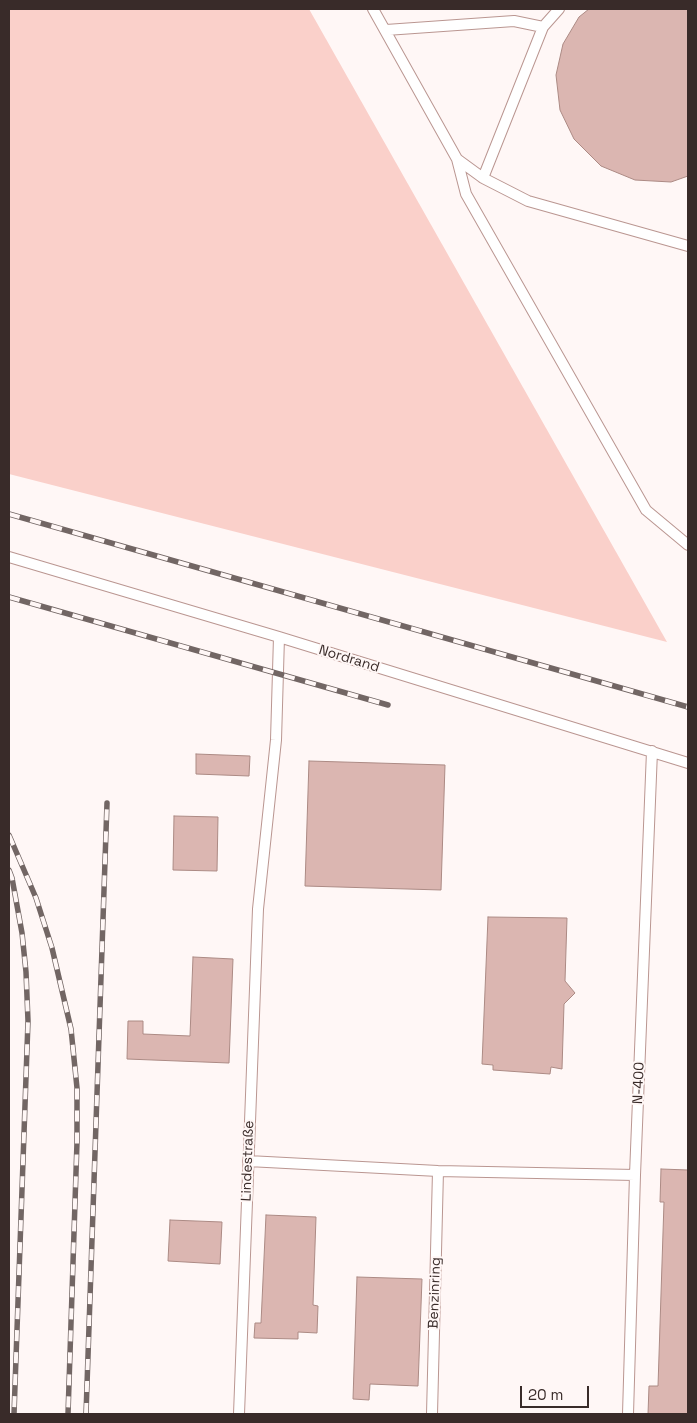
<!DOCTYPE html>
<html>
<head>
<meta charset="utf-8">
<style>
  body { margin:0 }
  #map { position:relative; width:697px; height:1423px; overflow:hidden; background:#fff7f6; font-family:"Space Grotesk",sans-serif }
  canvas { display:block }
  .frame { position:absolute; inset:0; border:10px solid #392b29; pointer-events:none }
  .scale { position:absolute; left:520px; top:1386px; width:69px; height:22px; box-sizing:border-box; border:2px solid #392b29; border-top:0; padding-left:6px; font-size:15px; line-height:18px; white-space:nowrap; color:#392b29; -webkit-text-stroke:4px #fff7f6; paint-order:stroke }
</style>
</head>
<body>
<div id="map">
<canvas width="697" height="1423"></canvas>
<div class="frame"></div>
<div class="scale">20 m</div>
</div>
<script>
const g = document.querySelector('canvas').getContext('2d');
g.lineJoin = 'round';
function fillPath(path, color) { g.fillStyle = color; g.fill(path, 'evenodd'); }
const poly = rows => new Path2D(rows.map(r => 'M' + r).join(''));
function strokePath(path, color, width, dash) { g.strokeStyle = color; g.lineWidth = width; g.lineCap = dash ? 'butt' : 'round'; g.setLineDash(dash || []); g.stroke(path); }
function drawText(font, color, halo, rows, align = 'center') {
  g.font = font + ' "Space Grotesk",sans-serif'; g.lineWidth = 4; g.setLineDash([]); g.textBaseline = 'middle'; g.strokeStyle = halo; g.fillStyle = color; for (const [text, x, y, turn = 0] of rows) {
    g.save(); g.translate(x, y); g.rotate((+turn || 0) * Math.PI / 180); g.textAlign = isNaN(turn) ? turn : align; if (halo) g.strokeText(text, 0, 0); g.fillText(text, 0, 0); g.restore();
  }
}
fillPath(poly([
  [9,9,309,9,667,642,9,474]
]), '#fad0ca');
const building = poly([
  [589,9,688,9,688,176,671,182,635,180,601,166,574,139,560,110,556,75,563,44,579,17,589,9],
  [196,754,250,756,249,776,196,774,196,754],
  [309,761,445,765,441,890,305,886,309,761],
  [174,816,218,817,217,871,173,870,174,816],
  [488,917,567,918,565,981,575,993,564,1004,562,1069,551,1067,550,1074,493,1070,493,1065,482,1064,488,917],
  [193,957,233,959,229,1063,127,1059,128,1021,143,1021,143,1034,190,1036,193,957],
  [661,1169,688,1170,688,1414,648,1414,649,1386,658,1386,664,1202,660,1202,661,1169],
  [266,1215,316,1217,313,1305,318,1306,317,1333,298,1332,298,1339,254,1338,255,1323,261,1323,266,1215],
  [170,1220,222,1222,220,1264,168,1261,170,1220],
  [357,1277,422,1279,418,1386,370,1384,369,1400,353,1399,357,1277]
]);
fillPath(building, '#dbb6b1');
strokePath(building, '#ac8a84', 1);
const service = poly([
  [373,9,457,159,483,178,528,201,688,246],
  [386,30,514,21,543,27,559,9],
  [457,159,466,194,646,510,688,545],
  [483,178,543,27],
  [9,557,279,637,688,763],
  [248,1161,438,1171,635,1175],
  [239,1414,258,909,276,740,279,637],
  [432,1414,438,1171],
  [628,1414,635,1175,652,751]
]);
strokePath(service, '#ba9691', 12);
strokePath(service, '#fff', 10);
const rail = poly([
  [9,514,688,707],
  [9,597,388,705],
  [9,835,36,898,52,948,71,1029,77,1088,77,1142,68,1414],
  [9,870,12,878,22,933,26,972,28,1021,14,1414],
  [86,1414,107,803]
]);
strokePath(rail, '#726664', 5.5);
strokePath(rail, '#fff7f6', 4, [11]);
drawText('14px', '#392b29', '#fff7f6', [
  ["Nordrand",349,659,17],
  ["N-400",639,1083,-88],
  ["Lindestraße",248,1161,-88],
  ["Benzinring",435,1293,-88]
]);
</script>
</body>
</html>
